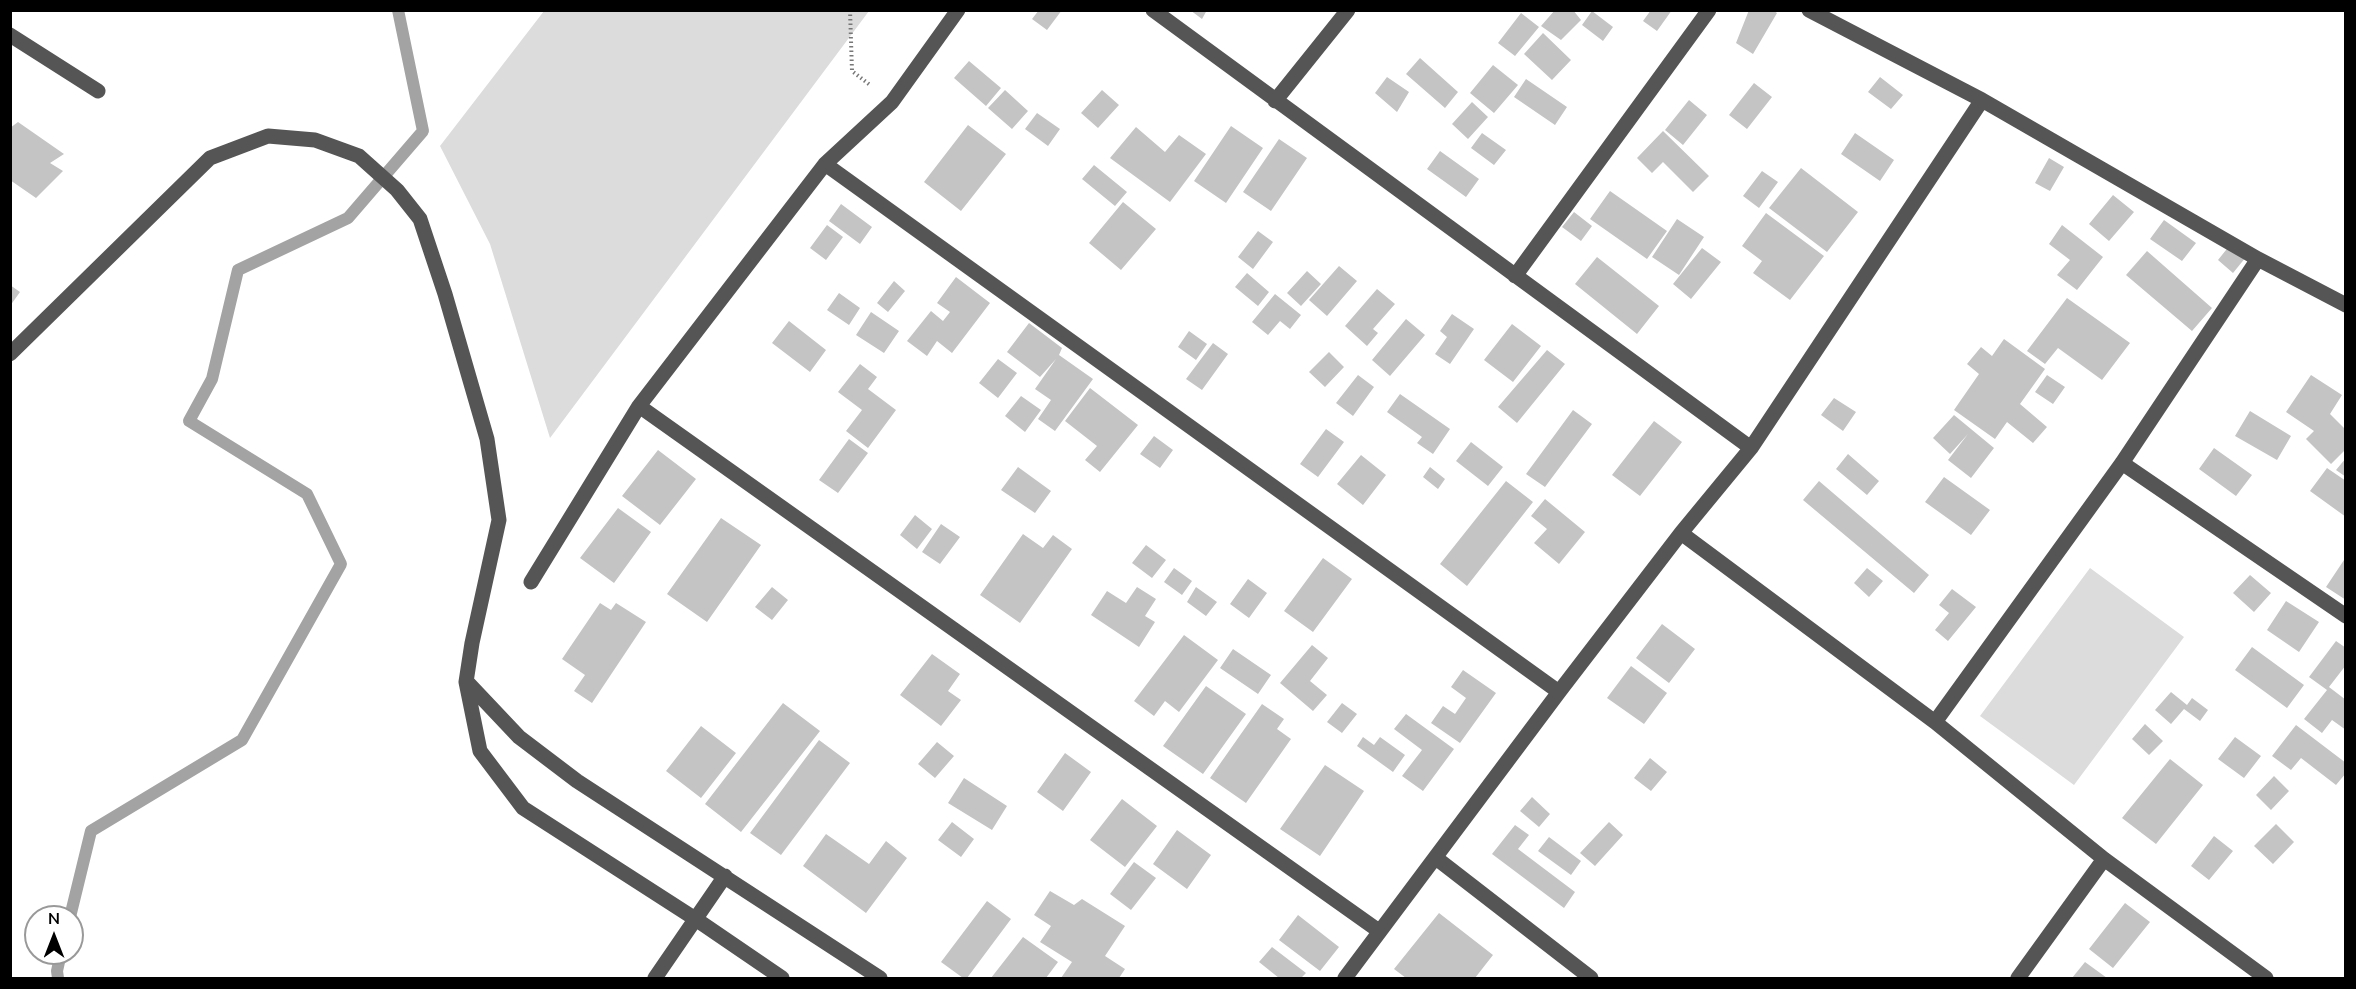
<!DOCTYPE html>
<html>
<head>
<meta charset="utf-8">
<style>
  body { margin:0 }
  #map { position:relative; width:2356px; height:989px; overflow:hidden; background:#fff; font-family:"Nunito Sans",sans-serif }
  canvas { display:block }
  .frame { position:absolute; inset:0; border:12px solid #000; pointer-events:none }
  .north { position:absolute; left:24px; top:905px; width:60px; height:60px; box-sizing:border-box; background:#fff; border:2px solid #999; border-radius:50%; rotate:0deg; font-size:16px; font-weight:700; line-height:24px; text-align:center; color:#000 }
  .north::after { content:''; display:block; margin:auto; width:21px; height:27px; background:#000; clip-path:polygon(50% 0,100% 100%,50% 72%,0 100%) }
</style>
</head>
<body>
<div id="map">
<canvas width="2356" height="989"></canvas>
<div class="frame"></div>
<div class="north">N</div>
</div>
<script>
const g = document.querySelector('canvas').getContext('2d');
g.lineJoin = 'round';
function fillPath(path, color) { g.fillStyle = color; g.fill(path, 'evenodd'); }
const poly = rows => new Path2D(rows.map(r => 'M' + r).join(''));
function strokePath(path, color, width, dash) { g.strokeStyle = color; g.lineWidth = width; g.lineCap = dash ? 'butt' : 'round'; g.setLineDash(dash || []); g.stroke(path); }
fillPath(poly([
  [544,11,869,11,550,438,490,244,440,146],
  [2090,568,2184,637,2074,785,1980,716]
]), '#dcdcdc');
strokePath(poly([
  [70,917,91,831,242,740,341,564,307,494,189,421,212,379,238,270,348,218,423,131,398,10],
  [58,978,57,971,61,953]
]), '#a3a3a3', 12);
fillPath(poly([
  [1039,10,1062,10,1047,30,1032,19],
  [1190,10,1207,10,1202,19],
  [1555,10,1573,10,1581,20,1561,40,1541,26],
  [1651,10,1672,10,1657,31,1643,21],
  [1749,10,1773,10,1777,13,1753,54,1736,43],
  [1592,11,1613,27,1603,41,1582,25],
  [1521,13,1539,27,1515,56,1498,43],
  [1543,33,1571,60,1552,80,1524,54],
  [1420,58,1458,92,1445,108,1406,74],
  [969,61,1001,88,986,106,954,78],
  [1493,65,1518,85,1494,113,1470,93],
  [1387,77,1409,92,1397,112,1375,93],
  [1880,77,1903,95,1891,109,1868,92],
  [1526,79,1567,107,1555,125,1514,97],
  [1754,83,1772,97,1747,129,1729,115],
  [1005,90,1028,111,1012,129,988,108],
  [1102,90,1119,105,1098,128,1081,113],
  [1689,100,1707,115,1683,145,1665,130],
  [1472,102,1488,117,1468,139,1452,124],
  [1037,113,1060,129,1048,146,1025,129],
  [18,122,64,154,50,163,63,171,36,198,10,180,10,128],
  [968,125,1006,154,961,211,924,182],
  [1231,126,1263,148,1226,203,1194,181],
  [1136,127,1165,152,1179,135,1206,154,1170,202,1110,158],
  [1663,131,1709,176,1693,192,1663,162,1652,173,1637,158],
  [1482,133,1506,150,1494,165,1471,148],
  [1855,133,1894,160,1880,181,1841,154],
  [1279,139,1307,158,1271,211,1243,192],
  [1440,151,1479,179,1466,197,1427,169],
  [2049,158,2064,167,2050,191,2035,183],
  [1094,165,1127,192,1115,206,1082,179],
  [1801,168,1858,212,1827,252,1769,208],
  [1762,171,1778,182,1759,208,1743,196],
  [1610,191,1667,231,1647,259,1590,219],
  [2113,195,2134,212,2109,241,2089,224],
  [1123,202,1156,229,1121,270,1089,243],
  [841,204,872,227,860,244,829,221],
  [1574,212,1592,226,1581,241,1562,227],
  [1766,213,1824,256,1790,300,1753,273,1762,261,1742,246],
  [1677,219,1704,237,1679,275,1652,257],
  [2164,220,2196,243,2182,261,2150,239],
  [827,225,843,237,826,260,810,248],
  [2062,225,2103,257,2077,290,2057,275,2070,260,2049,244],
  [1258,231,1273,242,1253,269,1238,257],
  [2230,245,2246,257,2233,273,2218,260],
  [1702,248,1721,262,1691,299,1673,284],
  [2147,251,2212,308,2192,331,2126,275],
  [1597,257,1659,306,1637,334,1575,284],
  [1339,266,1357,281,1327,316,1309,300],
  [1307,271,1321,284,1301,306,1287,293],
  [1247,273,1269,292,1258,306,1235,287],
  [956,277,990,303,952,353,937,341,927,356,907,341,931,311,943,321,950,312,937,303],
  [894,281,905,291,888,312,877,303],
  [10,285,20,292,10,306],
  [1377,289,1395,304,1373,329,1378,333,1367,346,1345,326],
  [839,293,860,308,849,325,827,310],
  [1275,294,1301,315,1290,329,1280,321,1268,335,1252,322],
  [2067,298,2130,343,2102,380,2058,348,2045,364,2027,351],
  [871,312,899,331,884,353,856,335],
  [1452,314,1474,329,1450,364,1435,354,1447,337,1440,331],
  [1406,319,1425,335,1390,376,1372,360],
  [789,321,826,350,810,372,772,343],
  [1029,323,1062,348,1059,355,1093,379,1055,431,1038,419,1051,400,1035,389,1056,359,1040,377,1007,352],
  [1512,324,1541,346,1513,382,1484,360],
  [1189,331,1207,344,1196,360,1178,347],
  [2004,339,2045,369,2020,404,2047,427,2033,443,2007,422,1995,439,1954,410,1979,374,1967,364,1981,347,1992,356],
  [1213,343,1228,354,1202,390,1186,379],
  [1547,350,1565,364,1517,423,1498,407],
  [1329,352,1344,367,1325,387,1309,372],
  [998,359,1017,373,998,398,979,383],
  [860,364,877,377,868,389,896,410,868,448,846,431,862,410,838,392],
  [1358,375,1374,387,1353,416,1336,403],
  [2047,375,2065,387,2053,404,2035,392],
  [2311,375,2342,395,2330,414,2346,430,2346,449,2331,464,2306,439,2314,431,2286,412],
  [1090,388,1138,425,1100,472,1085,460,1097,446,1065,421],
  [1400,394,1450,429,1433,454,1417,443,1422,437,1387,412],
  [1021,396,1041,410,1025,432,1005,416],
  [1834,398,1856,412,1843,431,1821,415],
  [1573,410,1592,424,1545,487,1526,474],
  [2250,411,2291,436,2277,460,2235,436],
  [1954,415,1994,448,1971,478,1948,460,1968,434,1950,454,1933,438],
  [1654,421,1682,442,1640,496,1612,475],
  [1326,429,1344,442,1318,477,1300,464],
  [1154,436,1173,450,1160,468,1140,454],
  [849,439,868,453,838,493,819,480],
  [1471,442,1503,467,1488,486,1456,461],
  [2214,448,2252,475,2236,496,2199,469],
  [658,450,696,479,660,525,622,496],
  [1848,454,1879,481,1867,495,1836,469],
  [1361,455,1386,475,1363,505,1337,484],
  [2346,458,2346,477,2336,470],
  [1018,467,1051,491,1035,513,1001,490],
  [1430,467,1445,479,1438,489,1423,477],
  [2327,468,2346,481,2346,517,2310,491],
  [1944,477,1990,510,1971,535,1925,502],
  [1506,481,1533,502,1467,586,1440,564],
  [1819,481,1929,575,1914,593,1803,500],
  [1545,499,1585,532,1559,564,1534,543,1547,529,1531,516],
  [618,508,651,532,614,583,580,558],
  [915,515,932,529,917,549,900,535],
  [721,518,761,545,707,622,667,594],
  [941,524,960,537,940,564,922,552],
  [1023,534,1043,548,1053,535,1072,549,1020,623,980,595],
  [1146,545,1166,560,1152,578,1132,563],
  [2346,557,2346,600,2326,587],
  [1323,558,1352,579,1313,632,1284,611],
  [1174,568,1192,581,1182,595,1164,582],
  [1867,568,1883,581,1869,597,1854,583],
  [2250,575,2271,593,2254,612,2233,593],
  [1248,579,1267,593,1249,618,1230,604],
  [772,587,788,600,772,620,755,607],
  [1137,587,1156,599,1145,616,1155,622,1139,647,1091,615,1107,591,1126,603],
  [1196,587,1217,602,1206,616,1187,602],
  [1952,589,1976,607,1948,641,1935,630,1949,613,1939,605],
  [2286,601,2319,622,2299,652,2267,630],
  [600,603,611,610,616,603,646,622,592,703,574,691,585,675,562,659],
  [1662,624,1695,649,1669,683,1636,658],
  [1184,635,1218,660,1179,712,1165,701,1154,716,1134,701],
  [2336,641,2346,648,2346,665,2329,687,2346,700,2346,730,2332,720,2322,733,2304,719,2327,690,2309,677],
  [1312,645,1328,658,1310,681,1327,695,1313,711,1280,683],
  [2252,647,2304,685,2287,708,2235,670],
  [1233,649,1271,675,1258,694,1220,668],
  [932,654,960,674,948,691,961,700,941,726,900,695],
  [1631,666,1667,693,1644,724,1607,698],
  [1463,670,1496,693,1460,743,1431,723,1443,706,1455,714,1466,698,1451,687],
  [1206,686,1246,714,1203,774,1163,746],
  [2171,692,2187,705,2192,698,2208,710,2200,721,2184,709,2171,724,2155,710],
  [783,703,820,731,741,832,705,804],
  [1342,703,1357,714,1342,733,1327,722],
  [1262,704,1284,719,1277,729,1291,739,1246,803,1210,778],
  [1406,714,1454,749,1423,791,1402,776,1422,750,1394,729],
  [2145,724,2163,741,2149,755,2132,739],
  [2296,725,2346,763,2346,773,2336,785,2301,758,2291,770,2272,756],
  [701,726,736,753,701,798,666,771],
  [1363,737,1374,745,1380,737,1405,755,1393,772,1357,746],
  [2235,737,2261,756,2244,778,2218,759],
  [819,740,850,763,781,855,750,833],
  [937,742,954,756,935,778,918,764],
  [1065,753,1091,772,1063,811,1037,792],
  [1650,758,1667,772,1651,791,1634,778],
  [2170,759,2203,785,2156,844,2122,818],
  [1325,765,1364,791,1320,856,1280,829],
  [2274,776,2289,791,2271,810,2256,795],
  [964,778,1007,806,992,830,948,803],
  [1532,797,1550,814,1539,827,1520,811],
  [1122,799,1157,826,1125,867,1090,840],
  [952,822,974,839,961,857,938,840],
  [1609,822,1623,835,1595,866,1580,853],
  [2276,824,2294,842,2273,864,2254,846],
  [1515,825,1529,835,1518,849,1575,892,1564,908,1492,854],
  [1177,830,1211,855,1187,889,1153,864],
  [826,834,869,864,886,841,907,858,866,913,803,866],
  [2214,836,2233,851,2209,880,2191,866],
  [1549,837,1581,861,1571,875,1538,851],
  [1134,862,1156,878,1131,910,1110,894],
  [1050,891,1074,905,1082,899,1125,926,1105,956,1125,969,1119,978,1061,978,1072,962,1040,942,1051,926,1034,915],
  [987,901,1011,919,967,978,963,978,941,962],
  [2125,903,2150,922,2113,968,2089,949],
  [1439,913,1493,955,1475,978,1406,978,1394,969],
  [1298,915,1339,947,1320,971,1279,940],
  [1023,937,1058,962,1046,978,991,978],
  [1272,947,1306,973,1301,978,1279,978,1259,962],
  [2085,962,2107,978,2072,978]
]), '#c4c4c4');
strokePath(poly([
  [850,10,852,71,870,85]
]), '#777', 4, [1.5, 3]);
strokePath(poly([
  [958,10,892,102,825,164,639,406,1379,931],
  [1153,10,1751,448],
  [1809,10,1982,100,2258,259,2346,305],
  [10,35,98,91],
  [1275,101,1348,10],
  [825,164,1559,692],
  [1515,276,1709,10],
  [10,354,210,158,268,136,315,140,359,156,397,190,420,219,445,294,487,439,499,520,472,643,466,682,480,751,523,808,697,920,782,978],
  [2122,463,2346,616],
  [1681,533,1935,722,2104,859,2266,978],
  [531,582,639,406],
  [467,682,519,737,577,781,880,978],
  [1935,722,2122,463,2258,259],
  [1436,858,1591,978],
  [655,978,725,876],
  [1345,978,1559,692,1681,533,1751,448,1982,100],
  [2018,978,2104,859]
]), '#555', 15);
</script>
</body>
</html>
